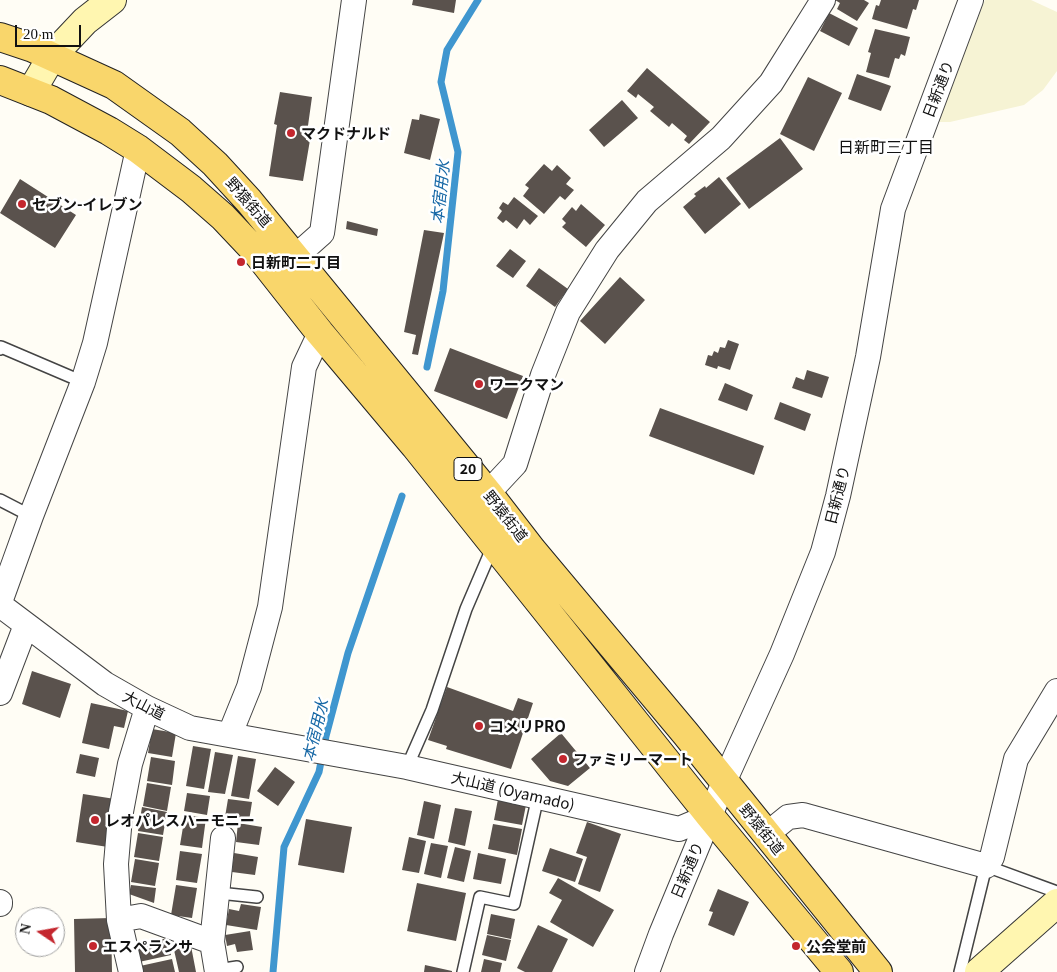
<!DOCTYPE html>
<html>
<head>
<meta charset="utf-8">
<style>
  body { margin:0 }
  #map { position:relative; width:1057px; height:972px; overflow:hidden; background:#fffdf5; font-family:Georgia,serif }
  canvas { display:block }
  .north { position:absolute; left:15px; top:907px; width:50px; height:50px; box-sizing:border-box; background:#fff; border:1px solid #a0a0a0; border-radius:50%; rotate:282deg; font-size:14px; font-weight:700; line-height:20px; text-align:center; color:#111 }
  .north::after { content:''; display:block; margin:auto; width:18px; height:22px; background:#c4262e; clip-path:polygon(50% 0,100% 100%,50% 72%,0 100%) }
  .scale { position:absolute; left:15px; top:25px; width:66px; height:22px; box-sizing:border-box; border:2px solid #111; border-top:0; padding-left:6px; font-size:15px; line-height:18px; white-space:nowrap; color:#111; -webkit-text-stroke:4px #fff; paint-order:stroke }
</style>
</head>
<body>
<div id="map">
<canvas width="1057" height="972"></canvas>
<div class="north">N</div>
<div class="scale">20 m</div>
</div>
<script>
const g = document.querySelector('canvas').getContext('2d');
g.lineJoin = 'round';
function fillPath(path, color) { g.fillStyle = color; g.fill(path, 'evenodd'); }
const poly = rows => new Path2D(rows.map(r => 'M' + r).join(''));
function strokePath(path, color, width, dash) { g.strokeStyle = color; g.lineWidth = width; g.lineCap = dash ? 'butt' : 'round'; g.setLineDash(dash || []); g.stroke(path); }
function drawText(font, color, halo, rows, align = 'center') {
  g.font = font + ' Georgia,"Noto Sans JP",serif'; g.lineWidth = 5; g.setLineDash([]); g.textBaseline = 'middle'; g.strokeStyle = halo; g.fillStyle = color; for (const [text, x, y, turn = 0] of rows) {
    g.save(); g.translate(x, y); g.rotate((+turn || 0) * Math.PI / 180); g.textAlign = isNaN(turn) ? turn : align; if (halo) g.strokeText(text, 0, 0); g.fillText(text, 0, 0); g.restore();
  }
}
fillPath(poly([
  [985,0,1031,0,1057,12,1057,71,1043,90,1024,105,950,122,936,122]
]), '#f6f3d4');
strokePath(poly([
  [427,367,443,291,458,152,441,82,447,50,478,0],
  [273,972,284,847,319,772,326,736,348,653,402,496]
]), '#3f96cf', 7);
fillPath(poly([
  [413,0,456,0,454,13,412,5],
  [835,0,864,0,869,3,857,21,837,9,840,3],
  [881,0,919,0,916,10,913,9,907,29,872,19,876,5,879,6],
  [829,13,858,28,849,46,820,31],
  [875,29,910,37,905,56,901,54,899,59,895,58,889,78,866,72,871,53,868,52],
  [647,68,710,122,689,144,684,140,687,136,672,123,669,127,650,111,654,107,638,94,636,98,627,91],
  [857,74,891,86,881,111,848,99],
  [808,77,842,93,814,151,780,134],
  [280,92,312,97,306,140,310,140,303,181,269,176,277,125,274,124],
  [622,100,638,118,604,147,589,130],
  [420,114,440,119,430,160,404,153,412,119,419,120],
  [780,138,803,169,749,209,726,178],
  [544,164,552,171,557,165,571,178,566,184,574,190,565,200,560,196,544,214,523,196,529,188,525,185],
  [719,177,741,204,705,234,683,207,696,196,694,194,705,186,706,188],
  [20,179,76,215,55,248,0,213],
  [514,197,538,216,530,225,524,219,517,229,506,220,503,223,497,218,502,211,499,208,503,202,508,205],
  [581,204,605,225,586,247,562,227,566,223,562,219,572,207,576,211],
  [347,221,378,229,377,236,346,229],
  [424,230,444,233,418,355,412,354,416,335,404,332],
  [510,249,526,261,513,278,496,266],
  [539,268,568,289,555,307,526,286],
  [620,277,645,300,605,344,580,321],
  [728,340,739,344,730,370,718,366,717,369,705,365,708,355,712,356,714,351,718,353,720,347,725,348],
  [450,348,523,376,507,419,434,391],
  [807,370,829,377,822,398,792,388,796,377,804,380],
  [725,383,753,395,747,411,718,400],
  [780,402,811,414,805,431,774,419],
  [660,408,764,446,754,475,649,436],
  [32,671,71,684,60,718,22,704],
  [447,687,513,711,518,698,533,703,511,769,446,749,447,746,428,740],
  [91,703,128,711,124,728,114,726,109,749,82,743],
  [152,729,176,733,172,757,148,753],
  [561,733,590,768,568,786,550,781,531,759],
  [193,746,211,749,204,789,186,786],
  [215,752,233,755,225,794,208,792],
  [80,754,99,758,95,777,76,773],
  [238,756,256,759,249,799,231,796],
  [151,757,175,761,172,785,147,781],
  [275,767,295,782,278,806,257,791],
  [147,783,171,787,167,811,143,806],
  [187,793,210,796,207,815,184,811],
  [83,794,115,799,108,847,76,842],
  [499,794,527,800,522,825,494,820],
  [228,799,252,802,249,821,225,817],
  [424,801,441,805,434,839,417,835],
  [142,807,167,812,163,835,138,831],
  [455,808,472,811,465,846,448,842],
  [185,815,206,818,202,848,180,845],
  [306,819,352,827,344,873,298,865],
  [587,822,621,834,600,892,578,884,587,857,576,853],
  [238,823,262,827,259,845,236,842],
  [493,824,522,829,517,855,488,849],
  [138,833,163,837,159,861,134,857],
  [409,837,426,841,419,873,402,870],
  [431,843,448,846,441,878,424,874],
  [455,847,471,851,464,882,447,878],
  [550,848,583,859,575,882,542,871],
  [180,851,202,854,197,883,176,880],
  [234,853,258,857,255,875,232,872],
  [478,853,506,859,501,884,473,879],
  [135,859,159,863,155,886,131,882],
  [558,878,614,910,593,947,550,922,562,900,549,893],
  [417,883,466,893,456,941,407,931],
  [131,885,156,888,154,903,129,894],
  [176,885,197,888,192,918,171,915],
  [718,889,749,902,734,936,708,925,713,912,709,911],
  [241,904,261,907,257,930,226,925,229,909,239,911],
  [491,914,515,919,511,939,487,934],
  [111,918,112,972,75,972,74,919],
  [538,925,568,939,552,972,525,972,517,968],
  [250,931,253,950,237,952,235,944,227,946,225,935],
  [487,935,511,940,506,961,482,955],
  [168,938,171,955,139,962,135,945],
  [191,946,196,972,179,972,174,950],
  [172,959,175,972,141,972,140,966],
  [484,959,502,963,500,972,481,972],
  [425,965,452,971,452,972,424,972]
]), '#5a524d');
const lane = poly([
  [0,349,1,347,83,382],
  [0,500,31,516],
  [407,767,432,710,466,609,493,546],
  [219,893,257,897],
  [217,970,237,967],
  [463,972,480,897,514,904,538,796],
  [960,972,986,866,1057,892]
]);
const street = poly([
  [295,257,322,233,354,0],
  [488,493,515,464,543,375,568,312,607,250,647,201,721,138,771,83,823,0],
  [0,602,31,516,83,382,95,343,138,149],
  [0,605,105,684,147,708,190,728,407,767,679,829,710,816],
  [0,693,26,625],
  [230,734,249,687,270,607,304,367,320,333],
  [767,834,788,817,803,815,986,866,992,857,1016,759,1057,691],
  [0,902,0,904],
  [119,920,141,916,212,942],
  [131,972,119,920,116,864,120,817,130,764,147,708],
  [217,972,212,942,223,838],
  [647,972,661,934,724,782,782,654,823,552,838,496,868,357,893,209,971,0]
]);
const secondary = poly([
  [31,92,52,56,85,21,112,0],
  [979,972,1057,903]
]);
const primary = poly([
  [0,37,33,48,114,85,180,132,215,164,249,201,488,493,532,550,686,734,878,972],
  [0,80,51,100,109,131,138,149,191,189,223,217,257,253,320,333,415,446,710,816,839,972]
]);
strokePath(lane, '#444', 14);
strokePath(street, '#444', 26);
strokePath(secondary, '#333', 30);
strokePath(primary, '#222', 30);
strokePath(lane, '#fff', 11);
strokePath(street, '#fff', 24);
strokePath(secondary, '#fff6b0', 28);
strokePath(primary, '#f9d66b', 28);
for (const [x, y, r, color] of [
  [291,133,5,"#c4262e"],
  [22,204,5,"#c4262e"],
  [241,262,5,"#c4262e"],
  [479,384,5,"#c4262e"],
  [479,726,5,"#c4262e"],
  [563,759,5,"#c4262e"],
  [95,820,5,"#c4262e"],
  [93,946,5,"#c4262e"],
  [796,946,5,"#c4262e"]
]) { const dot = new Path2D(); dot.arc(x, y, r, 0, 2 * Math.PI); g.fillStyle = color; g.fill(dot); strokePath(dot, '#fff', 2); }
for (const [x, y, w] of [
  [468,469,28]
]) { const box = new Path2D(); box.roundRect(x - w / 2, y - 11.5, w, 23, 4); g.fillStyle = '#fff'; g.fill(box); strokePath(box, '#111', 1); }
drawText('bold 14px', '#111', null, [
  ["20",468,469]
]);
drawText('15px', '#111', '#fff', [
  ["日新通り",938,89,-69],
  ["野猿街道",249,202,49],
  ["日新通り",837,495,-76],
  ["野猿街道",506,516,52],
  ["大山道",144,705,27],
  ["大山道 (Oyamado)",513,791,13],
  ["野猿街道",762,829,51],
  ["日新通り",687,870,-67]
]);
drawText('bold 15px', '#111', '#fff', [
  ["マクドナルド",301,133],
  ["セブン-イレブン",32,204],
  ["日新町二丁目",251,262],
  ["ワークマン",489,384],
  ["コメリPRO",489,726],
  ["ファミリーマート",573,759],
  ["レオパレスハーモニー",105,820],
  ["エスペランサ",103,946],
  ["公会堂前",806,946]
], 'left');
drawText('16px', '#111', '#fff', [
  ["日新町三丁目",886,147]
]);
drawText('italic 16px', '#1768a6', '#fff', [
  ["本宿用水",440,192,-84],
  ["本宿用水",315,730,-76]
]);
</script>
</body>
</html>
